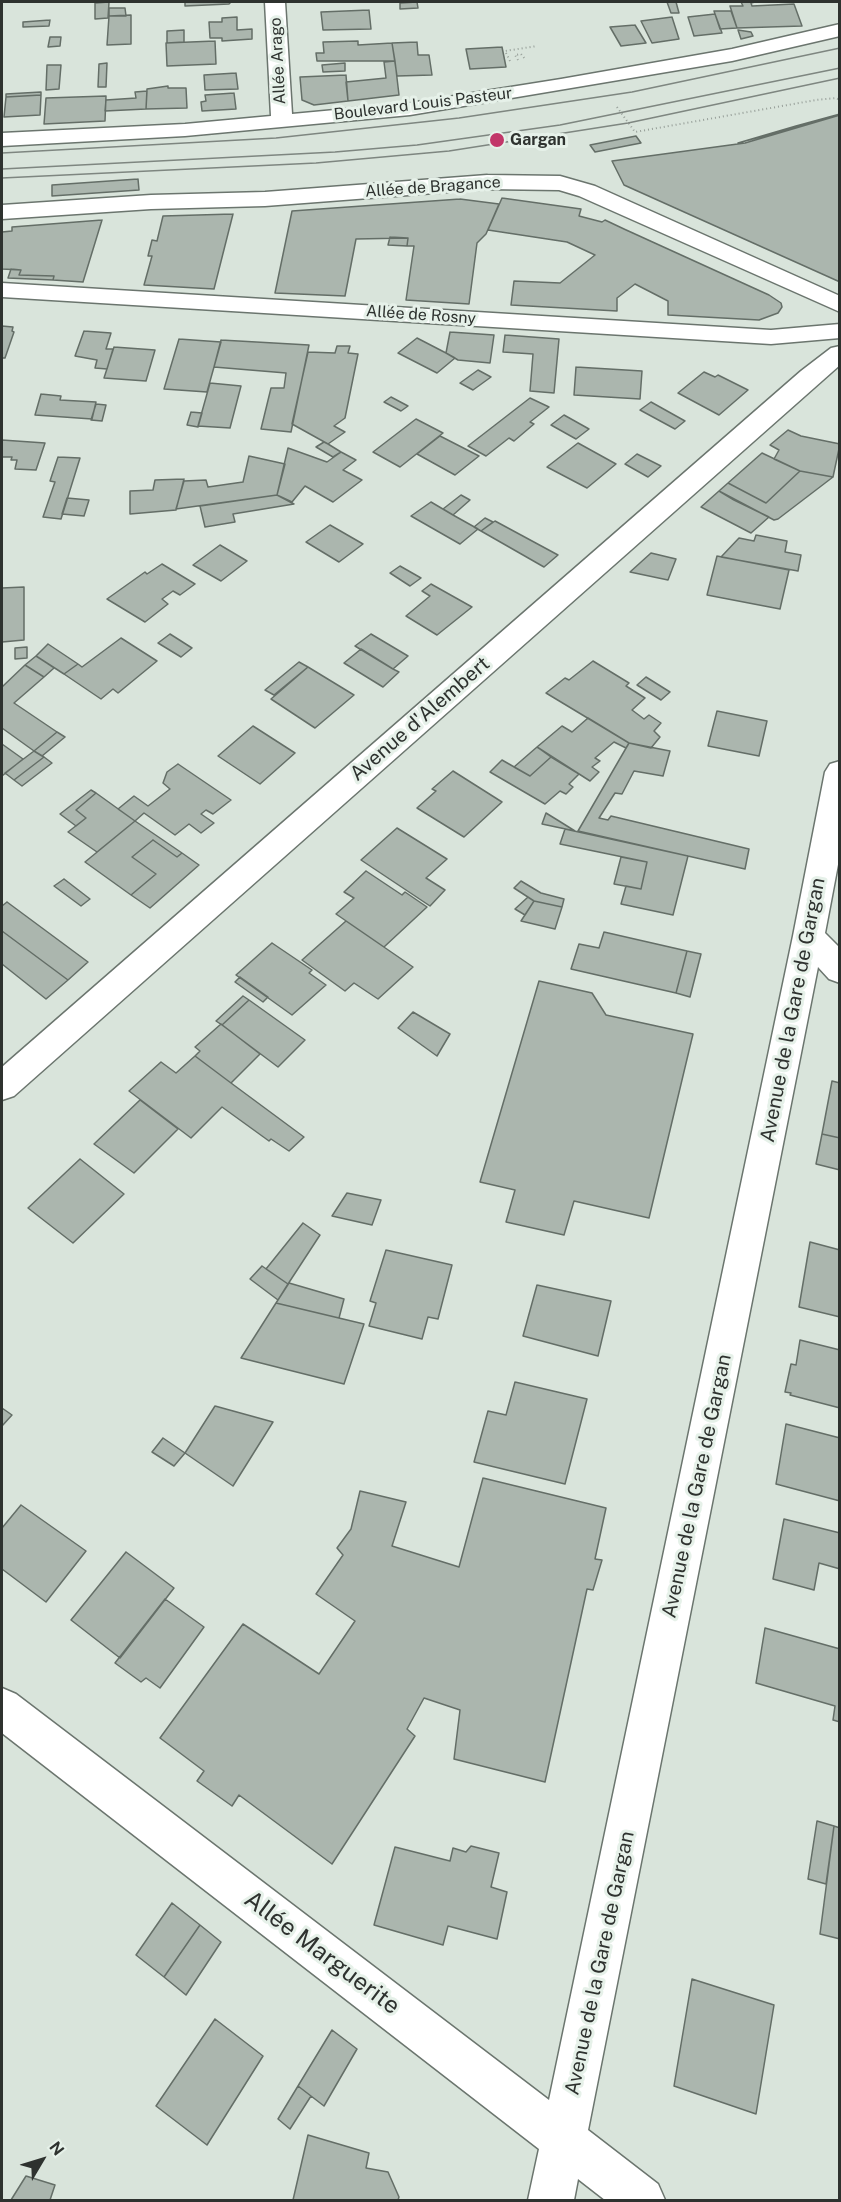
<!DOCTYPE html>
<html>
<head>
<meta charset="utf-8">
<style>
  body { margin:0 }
  #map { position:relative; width:841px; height:2202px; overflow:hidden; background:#d9e4db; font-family:"Public Sans",sans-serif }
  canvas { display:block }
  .frame { position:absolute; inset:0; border:3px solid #2e322f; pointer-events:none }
  .north { position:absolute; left:12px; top:2130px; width:60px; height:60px; -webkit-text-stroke:4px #e6f1e9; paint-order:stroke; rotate:52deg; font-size:16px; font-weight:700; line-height:24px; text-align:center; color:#2e322f }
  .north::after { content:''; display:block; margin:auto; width:21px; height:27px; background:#2e322f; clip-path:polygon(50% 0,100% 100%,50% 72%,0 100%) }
</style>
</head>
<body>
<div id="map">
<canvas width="841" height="2202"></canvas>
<div class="frame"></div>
<div class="north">N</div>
</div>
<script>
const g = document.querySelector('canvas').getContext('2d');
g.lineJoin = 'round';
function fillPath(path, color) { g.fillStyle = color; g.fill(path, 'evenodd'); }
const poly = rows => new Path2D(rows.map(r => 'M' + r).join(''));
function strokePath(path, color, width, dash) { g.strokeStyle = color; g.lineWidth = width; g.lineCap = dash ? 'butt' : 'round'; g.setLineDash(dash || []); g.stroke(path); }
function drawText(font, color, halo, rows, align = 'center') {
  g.font = font + ' "Public Sans",sans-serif'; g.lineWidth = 6; g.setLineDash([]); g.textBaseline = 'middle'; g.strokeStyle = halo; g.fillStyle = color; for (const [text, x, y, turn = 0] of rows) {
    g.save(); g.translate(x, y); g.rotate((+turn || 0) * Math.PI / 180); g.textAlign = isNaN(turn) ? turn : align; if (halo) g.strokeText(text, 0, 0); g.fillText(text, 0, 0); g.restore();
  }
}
const building = poly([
  [109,2,108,18,95,19,95,3,109,2],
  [185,2,231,2,229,4,185,6,185,2],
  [417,2,418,8,400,9,400,3,417,2],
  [667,2,676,2,679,13,671,13,667,2],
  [741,2,755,2,751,3,752,6,794,4,802,26,737,28,730,6,743,6,741,2],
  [109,8,125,8,126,16,109,16,109,8],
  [369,10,371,29,323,30,321,12,369,10],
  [714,11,731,11,737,28,720,29,714,11],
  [715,14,722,33,694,36,688,17,715,14],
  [131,15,131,44,107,45,109,16,131,15],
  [237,17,237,30,252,29,252,39,222,41,222,38,210,38,209,22,222,22,222,18,237,17],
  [672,17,679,39,652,43,641,21,672,17],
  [50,20,49,26,23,27,23,22,50,20],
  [635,25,646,43,621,46,610,27,635,25],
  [184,30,184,42,167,43,167,31,184,30],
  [738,30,751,32,753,36,741,39,738,30],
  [50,37,61,37,60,46,48,47,50,37],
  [215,41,216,64,167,66,166,43,215,41],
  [358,41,358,45,392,43,395,61,317,61,316,53,324,53,323,42,358,41],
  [417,42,418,55,429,55,432,75,397,76,392,43,417,42],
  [502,47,506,67,470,69,466,49,502,47],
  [395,61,399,95,348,101,346,82,386,78,384,62,395,61],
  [107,63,106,87,98,87,99,64,107,63],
  [345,63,345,71,323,72,322,65,345,63],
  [47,65,61,65,59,89,46,90,47,65],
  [236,73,238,89,205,90,204,75,236,73],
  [346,75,348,101,314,105,302,100,300,77,346,75],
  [168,86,168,88,186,88,187,108,146,109,147,89,168,86],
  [147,91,146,109,105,111,106,100,136,98,135,92,147,91],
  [41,92,41,95,6,97,6,94,41,92],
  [234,93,236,109,202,111,201,102,206,101,205,95,234,93],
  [41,95,40,115,4,117,6,97,41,95],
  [106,96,105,121,44,124,46,98,106,96],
  [840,114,840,115,738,143,796,126,840,114],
  [840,115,840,282,624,185,612,161,745,143,840,115],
  [636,136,641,143,595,152,590,145,636,136],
  [138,179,139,190,52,196,52,185,138,179],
  [502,198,581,209,579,216,602,222,605,220,624,229,769,295,781,303,782,307,778,313,759,320,668,315,668,301,635,284,617,298,617,311,511,305,514,281,560,283,595,255,567,242,488,230,502,198],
  [460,199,499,204,486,234,477,243,469,304,406,300,414,246,407,246,408,238,356,239,345,296,275,293,292,211,460,199],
  [233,214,214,289,144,285,152,256,148,256,152,240,157,241,163,216,233,214],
  [102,220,83,282,53,280,54,276,19,275,21,270,2,269,2,232,12,231,12,227,102,220],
  [390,237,408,238,407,246,388,245,390,237],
  [11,269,21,270,19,275,54,276,53,280,8,278,11,269],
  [2,326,13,327,12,331,14,332,5,358,2,358,2,326],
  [84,331,111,333,106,349,113,349,107,369,95,368,97,360,75,356,84,331],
  [450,332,494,335,490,363,458,360,446,353,450,332],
  [505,335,559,339,554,393,530,391,533,354,503,352,505,335],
  [417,338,446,353,455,358,437,373,398,353,417,338],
  [179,339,221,342,207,392,164,389,179,339],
  [221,340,309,345,291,432,261,429,271,388,284,388,286,373,214,367,221,340],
  [337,346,350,346,348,353,358,354,345,418,334,426,345,432,328,444,292,424,308,352,335,353,337,346],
  [114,347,155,350,146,381,104,378,114,347],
  [576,367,642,371,640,399,574,395,576,367],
  [478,370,491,377,473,390,460,383,478,370],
  [704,372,715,377,718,375,748,390,719,415,678,393,704,372],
  [210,383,241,386,230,428,198,426,210,383],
  [41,394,61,396,60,400,96,402,92,419,35,415,41,394],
  [391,397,408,406,401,411,384,402,391,397],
  [530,398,549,407,530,422,534,424,514,441,509,438,486,456,468,446,530,398],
  [651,402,685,421,675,429,640,410,651,402],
  [96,404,106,405,102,421,91,420,96,404],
  [191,412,202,413,198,427,187,425,191,412],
  [564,415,589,429,576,439,551,425,564,415],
  [416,419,443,433,400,467,373,452,416,419],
  [788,430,801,436,840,444,833,477,800,471,774,459,779,450,770,445,788,430],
  [440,436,479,456,455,475,417,454,440,436],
  [2,440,45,443,36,470,15,469,17,460,11,460,12,457,2,457,2,440],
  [324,442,328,444,341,452,333,457,316,447,324,442],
  [578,443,616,464,587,488,547,467,578,443],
  [288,448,327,462,341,452,356,460,343,470,362,480,333,502,305,486,292,502,277,495,288,448],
  [762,453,800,471,766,503,728,483,762,453],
  [637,454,661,466,648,477,625,464,637,454],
  [249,456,285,464,277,495,176,509,184,481,206,480,208,487,243,482,249,456],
  [58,457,80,458,61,519,43,517,55,482,50,481,58,457],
  [800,471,833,477,778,519,774,520,719,491,728,483,766,503,800,471],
  [184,479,176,510,130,514,130,491,153,490,155,480,184,479],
  [719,491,734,500,769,517,751,533,701,507,719,491],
  [277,495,294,504,233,514,235,522,205,527,200,506,277,495],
  [461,495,470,500,453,515,443,509,461,495],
  [67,498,89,500,84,516,62,514,67,498],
  [431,502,453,515,478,529,460,544,411,516,431,502],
  [485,518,493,522,481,531,474,527,485,518],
  [495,521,558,555,544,567,481,531,495,521],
  [330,525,363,544,339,562,306,542,330,525],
  [756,535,787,541,785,552,801,555,798,571,721,557,739,538,754,541,756,535],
  [220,545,247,561,221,581,193,565,220,545],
  [651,553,676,559,668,580,630,572,651,553],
  [717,556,789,570,780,609,707,595,717,556],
  [162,564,195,584,180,595,173,591,162,599,168,604,145,622,107,599,145,572,147,574,162,564],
  [400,566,421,578,410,586,390,573,400,566],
  [431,584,472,607,437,635,406,616,430,596,422,591,431,584],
  [24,587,24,640,2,642,2,588,24,587],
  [170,634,192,648,181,657,158,643,170,634],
  [371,634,408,656,393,669,355,646,371,634],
  [121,638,157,661,118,693,113,689,101,699,64,674,78,664,82,667,121,638],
  [48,644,78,664,64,674,36,656,48,644],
  [27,647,27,658,15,659,15,648,27,647],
  [361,649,393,669,399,672,383,687,344,663,361,649],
  [36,656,54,668,44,677,25,665,36,656],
  [593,661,629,683,626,686,645,698,632,710,644,719,649,715,661,723,654,731,660,737,651,748,629,743,546,693,565,678,569,680,593,661],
  [299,662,308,667,274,695,265,690,299,662],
  [25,665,44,677,14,703,57,732,34,751,2,728,2,687,25,665],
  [308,667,354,695,315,728,271,699,308,667],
  [646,677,670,692,661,700,637,685,646,677],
  [717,711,767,721,759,756,708,746,717,711],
  [588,718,629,743,626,748,614,742,595,758,600,761,592,767,599,772,590,781,537,747,562,726,572,732,588,718],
  [253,726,295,753,260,784,218,756,253,726],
  [57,732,65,737,42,756,34,751,57,732],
  [629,743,670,751,663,776,634,771,622,794,615,793,599,818,608,820,611,816,749,849,745,869,578,831,629,743],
  [2,744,23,759,2,776,2,744],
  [537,747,551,757,530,776,514,767,537,747],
  [34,751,44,757,14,780,5,773,34,751],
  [44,757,52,763,22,786,14,780,44,757],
  [551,757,579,774,569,784,573,787,566,794,560,791,545,804,490,772,502,760,530,776,551,757],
  [178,764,231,800,213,814,206,810,201,814,214,823,201,833,189,824,175,835,144,813,135,821,118,809,134,796,148,806,170,789,163,783,167,772,178,764],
  [453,771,502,802,464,837,417,808,436,791,432,789,453,771],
  [91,790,96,793,76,810,86,818,76,826,60,814,91,790],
  [96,793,135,821,97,852,68,832,86,818,76,810,96,793],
  [546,813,559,821,575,831,542,824,546,813],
  [135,821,182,853,177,857,153,840,132,857,156,874,131,895,85,862,135,821],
  [397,828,447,859,426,878,445,890,430,906,361,860,397,828],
  [565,829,688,856,673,915,621,904,626,886,641,889,647,862,560,844,565,829],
  [153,840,177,857,182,853,199,865,150,908,131,895,156,874,132,857,153,840],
  [621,857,647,862,641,889,614,884,621,857],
  [366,871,402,895,405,892,427,907,384,947,336,914,354,898,344,892,366,871],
  [64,879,90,899,81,906,54,886,64,879],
  [521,881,541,893,564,899,562,907,534,901,514,888,521,881],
  [528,897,534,901,525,915,515,909,528,897],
  [534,901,562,907,555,929,521,921,534,901],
  [7,902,88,962,68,980,2,931,2,906,7,902],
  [346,921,413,967,378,999,354,983,345,991,302,960,346,921],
  [2,931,68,980,46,999,2,964,2,931],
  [604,932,687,951,676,993,571,969,579,944,599,948,604,932],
  [272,943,312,970,309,973,326,985,292,1015,236,975,272,943],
  [687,951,701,954,690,997,676,993,687,951],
  [240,977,268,997,263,1002,235,982,240,977],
  [539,981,592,993,606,1015,693,1034,649,1218,574,1201,564,1235,506,1222,515,1190,480,1182,539,981],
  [243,996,249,1000,222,1025,216,1021,243,996],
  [249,1000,305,1040,278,1067,222,1025,249,1000],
  [413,1012,450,1034,437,1056,398,1028,413,1012],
  [221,1024,260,1054,231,1083,195,1056,200,1051,195,1047,221,1024],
  [195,1056,231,1083,304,1137,289,1151,271,1139,269,1141,222,1107,191,1138,129,1091,161,1062,176,1073,195,1056],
  [832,1081,840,1083,840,1138,822,1134,832,1081],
  [140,1100,178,1129,134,1173,94,1144,140,1100],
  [822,1134,840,1138,840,1170,816,1164,822,1134],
  [80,1159,124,1194,73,1243,28,1208,80,1159],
  [347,1193,381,1200,372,1225,332,1216,347,1193],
  [303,1223,320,1235,288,1284,266,1269,303,1223],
  [810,1242,840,1250,840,1317,799,1307,810,1242],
  [386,1250,452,1265,438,1319,428,1317,422,1339,369,1326,376,1303,370,1301,386,1250],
  [262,1266,288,1284,278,1300,250,1279,262,1266],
  [289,1283,344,1299,339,1318,276,1303,289,1283],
  [537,1285,611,1301,598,1356,523,1336,537,1285],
  [276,1303,364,1324,344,1384,241,1358,276,1303],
  [800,1340,840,1350,840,1408,790,1395,791,1393,785,1392,791,1364,796,1365,800,1340],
  [515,1382,587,1399,565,1484,474,1462,488,1411,506,1415,515,1382],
  [215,1406,273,1422,233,1486,185,1453,215,1406],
  [2,1408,12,1415,2,1426,2,1408],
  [786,1424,840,1438,840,1501,776,1484,786,1424],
  [163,1438,185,1453,174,1466,152,1452,163,1438],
  [483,1478,606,1508,595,1559,602,1560,593,1590,587,1589,545,1782,454,1759,460,1710,424,1698,407,1729,415,1736,332,1864,239,1795,232,1806,197,1781,204,1771,160,1738,243,1624,319,1674,355,1621,316,1594,343,1555,337,1548,351,1529,360,1491,406,1502,392,1546,459,1567,483,1478],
  [21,1505,86,1551,46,1602,2,1569,2,1528,21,1505],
  [784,1519,840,1533,840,1569,819,1563,814,1590,773,1579,784,1519],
  [126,1552,174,1588,120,1658,71,1620,126,1552],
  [165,1599,204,1627,160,1688,146,1678,141,1682,115,1663,165,1599],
  [765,1628,840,1649,840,1722,833,1720,835,1706,756,1683,765,1628],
  [817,1821,834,1826,826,1884,808,1879,817,1821],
  [834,1826,840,1828,840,1939,820,1934,834,1826],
  [471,1846,499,1853,491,1887,507,1892,497,1939,448,1926,443,1945,374,1925,395,1847,450,1861,453,1848,466,1852,471,1846],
  [172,1903,200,1925,164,1977,136,1955,172,1903],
  [200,1925,221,1942,186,1995,164,1977,200,1925],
  [692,1979,774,2005,756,2114,674,2086,692,1979],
  [215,2019,263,2056,207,2145,156,2106,215,2019],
  [332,2030,357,2049,324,2106,298,2086,332,2030],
  [298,2086,311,2096,290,2129,278,2119,298,2086],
  [308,2135,369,2153,366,2168,388,2172,399,2197,398,2200,293,2200,308,2135],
  [26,2176,55,2185,50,2200,11,2200,26,2176]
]);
fillPath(building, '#abb6ae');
strokePath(building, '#646e67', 1.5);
const minor = poly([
  [265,2,285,2,292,114,410,103,561,79,732,49,840,24,840,36,732,61,410,115,185,136,2,146,2,133,185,124,271,116,265,2],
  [487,175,560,176,595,186,840,296,840,312,579,196,559,190,487,189,265,206,151,209,2,219,2,205,151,195,265,192,487,175],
  [2,283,771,330,840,324,840,338,771,344,2,297,2,283],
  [840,346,840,365,14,1096,2,1100,2,1067,801,371,831,348,840,346],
  [840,761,840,854,825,933,840,948,840,983,829,979,818,967,588,2130,658,2184,665,2200,605,2200,578,2179,574,2200,528,2200,539,2149,2,1733,2,1688,16,1694,549,2100,793,936,825,772,830,764,840,761]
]);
strokePath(minor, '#6b756e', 3);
strokePath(poly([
  [518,60,515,55,521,54,525,59],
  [510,61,505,51,537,46],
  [617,107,635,132,816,100,836,98,840,100]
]), '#969e98', 2, [1, 3]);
fillPath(minor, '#fff');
strokePath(poly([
  [2,153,276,138,459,118,632,92,840,48],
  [2,169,335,152,417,145,560,125,840,68],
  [2,178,316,163,449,151,628,123,840,78]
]), '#7e8680', 1.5);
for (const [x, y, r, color] of [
  [497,140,8,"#c23669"]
]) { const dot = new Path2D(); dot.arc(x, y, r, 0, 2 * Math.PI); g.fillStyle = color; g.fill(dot); strokePath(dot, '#e6f1e9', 2); }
drawText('16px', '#2e322f', '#e6f1e9', [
  ["Allée Arago",278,61,-93],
  ["Boulevard Louis Pasteur",423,104,-7],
  ["Allée de Bragance",433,187,-4],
  ["Allée de Rosny",421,315,4]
]);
drawText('bold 16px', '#2e322f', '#e6f1e9', [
  ["Gargan",510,140]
], 'left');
drawText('20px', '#2e322f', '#e6f1e9', [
  ["Avenue d'Alembert",420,719,-41],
  ["Avenue de la Gare de Gargan",793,1010,-79],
  ["Avenue de la Gare de Gargan",697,1486,-78],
  ["Avenue de la Gare de Gargan",600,1963,-78]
]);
drawText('24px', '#2e322f', '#e6f1e9', [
  ["Allée Marguerite",322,1953,37]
]);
</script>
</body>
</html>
